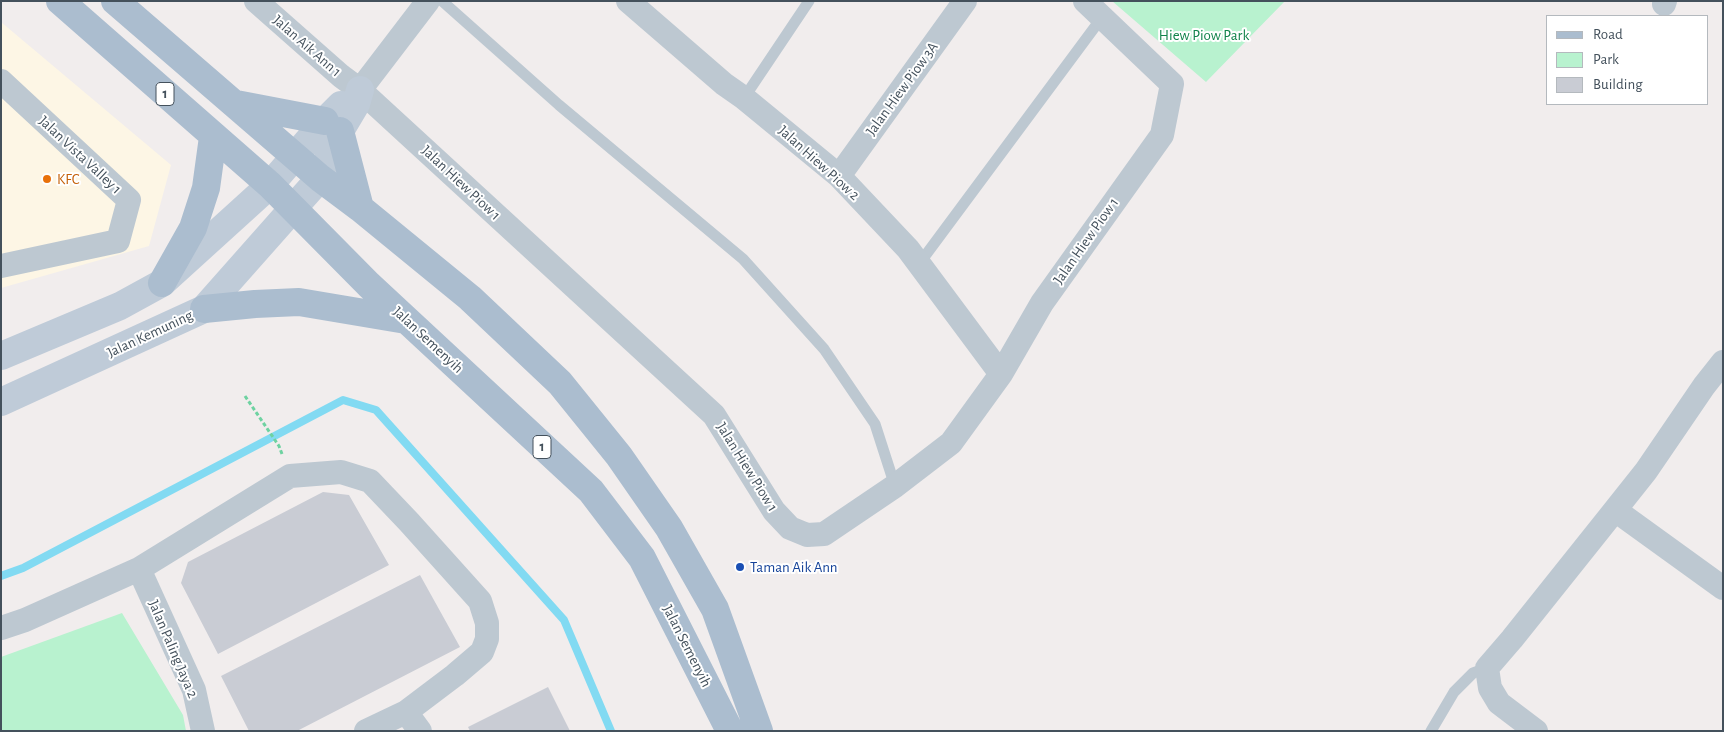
<!DOCTYPE html>
<html>
<head>
<meta charset="utf-8">
<style>
  body { margin:0 }
  #map { position:relative; width:1724px; height:732px; overflow:hidden; background:#f1eded; font-family:"Alegreya Sans",sans-serif }
  canvas { display:block }
  .frame { position:absolute; inset:0; border:2px solid #44515c; pointer-events:none }
  .legend { position:absolute; left:1546px; top:15px; width:162px; height:90px; box-sizing:border-box; background:#fff; border:1px solid #b4b9be; margin:0; padding:6px 9px; list-style:none; font-size:15px; color:#44515c }
  .legend li { display:flex; align-items:center; gap:10px; height:25px }
  .legend b { width:25px; border:1px solid #b4b9be }
</style>
</head>
<body>
<div id="map">
<canvas width="1724" height="732"></canvas>
<div class="frame"></div>
<ul class="legend">
<li><b style="height:6px;background:#abbdcf"></b>Road</li>
<li><b style="height:14px;background:#b8f2cf"></b>Park</li>
<li><b style="height:14px;background:#c9ccd4"></b>Building</li>
</ul>
</div>
<script>
const g = document.querySelector('canvas').getContext('2d');
g.lineJoin = 'round';
function fillPath(path, color) { g.fillStyle = color; g.fill(path, 'evenodd'); }
const poly = rows => new Path2D(rows.map(r => 'M' + r).join(''));
function strokePath(path, color, width, dash) { g.strokeStyle = color; g.lineWidth = width; g.lineCap = dash ? 'butt' : 'round'; g.setLineDash(dash || []); g.stroke(path); }
function drawText(font, color, halo, rows, align = 'center') {
  g.font = font + ' "Alegreya Sans",sans-serif'; g.lineWidth = 4; g.setLineDash([]); g.textBaseline = 'middle'; g.strokeStyle = halo; g.fillStyle = color; for (const [text, x, y, turn = 0] of rows) {
    g.save(); g.translate(x, y); g.rotate((+turn || 0) * Math.PI / 180); g.textAlign = isNaN(turn) ? turn : align; if (halo) g.strokeText(text, 0, 0); g.fillText(text, 0, 0); g.restore();
  }
}
fillPath(poly([
  [1,22,171,165,149,246,1,288]
]), '#fdf6e5');
fillPath(poly([
  [1112,1,1285,1,1206,82],
  [122,613,183,715,186,731,1,731,1,657]
]), '#b8f2cf');
strokePath(poly([
  [1,576,23,568,343,400,376,410,564,620,611,731]
]), '#82daf2', 8);
fillPath(poly([
  [323,492,349,495,389,565,218,654,181,583,188,562],
  [420,575,460,647,297,731,249,731,221,676],
  [548,687,570,731,470,731,468,727]
]), '#c9ccd4');
strokePath(poly([
  [245,396,279,446,282,454]
]), '#6ed2a1', 3, [4, 2.5]);
strokePath(poly([
  [442,1,559,105,743,259,824,349,875,424,895,486],
  [744,98,809,1],
  [919,264,1103,16],
  [1431,731,1454,692,1473,673,1487,668]
]), '#bdc8d1', 11);
strokePath(poly([
  [256,1,341,76,360,90,714,415,774,511,790,528,807,535,824,534,895,486,951,443,1001,374,1042,303,1162,135,1172,84,1085,1],
  [628,1,724,84,744,98,839,176,908,249,1001,374],
  [1664,4,1665,1],
  [1,81,129,200,118,241,1,266],
  [360,90,428,1],
  [839,176,965,1],
  [1615,510,1646,471,1704,386,1723,362],
  [139,569,194,690,203,731],
  [1,628,25,620,139,569,290,476,341,472,370,481,409,522,480,601,487,623,487,639,482,652,455,675,406,712,366,731],
  [406,712,420,731],
  [1536,731,1499,703,1490,688,1487,668,1512,639,1615,510,1723,588]
]), '#bdc8d1', 24);
strokePath(poly([
  [1,356,120,306,162,283,270,185,325,121,341,105],
  [1,402,204,309,320,178,340,131,356,104,360,90]
]), '#bfcbd8', 28);
strokePath(poly([
  [60,1,270,185,369,285,591,491,642,558,730,731],
  [115,1,320,178,360,208,470,298,560,383,619,456,669,528,715,609,759,731],
  [236,104,325,121],
  [340,131,360,208],
  [162,283,193,228,206,188,213,137],
  [204,309,255,304,299,302,406,320]
]), '#abbdcf', 28);
for (const [x, y, r, color] of [
  [47,179,5,"#e8710a"],
  [740,567,5,"#1a4fb4"]
]) { const dot = new Path2D(); dot.arc(x, y, r, 0, 2 * Math.PI); g.fillStyle = color; g.fill(dot); strokePath(dot, '#fff', 2); }
for (const [x, y, w] of [
  [165,94,18],
  [542,447,18]
]) { const box = new Path2D(); box.roundRect(x - w / 2, y - 11.5, w, 23, 4); g.fillStyle = '#fff'; g.fill(box); strokePath(box, '#44515c', 1); }
drawText('bold 14px', '#44515c', null, [
  ["1",165,94],
  ["1",542,447]
]);
drawText('15px', '#10834a', '#fff', [
  ["Hiew Piow Park",1204,35]
]);
drawText('15px', '#44515c', '#fff', [
  ["Jalan Aik Ann 1",307,46,41],
  ["Jalan Hiew Piow 3A",902,89,-54],
  ["Jalan Vista Valley 1",80,155,43],
  ["Jalan Hiew Piow 2",819,163,42],
  ["Jalan Hiew Piow 1",461,183,43],
  ["Jalan Hiew Piow 1",1086,241,-55],
  ["Jalan Kemuning",150,334,-25],
  ["Jalan Semenyih",428,340,43],
  ["Jalan Hiew Piow 1",747,467,58],
  ["Jalan Semenyih",687,646,63],
  ["Jalan Paling Jaya 2",173,649,67]
]);
drawText('15px', '#c56008', '#fff', [
  ["KFC",57,179]
], 'left');
drawText('15px', '#164399', '#fff', [
  ["Taman Aik Ann",750,567]
], 'left');
</script>
</body>
</html>
